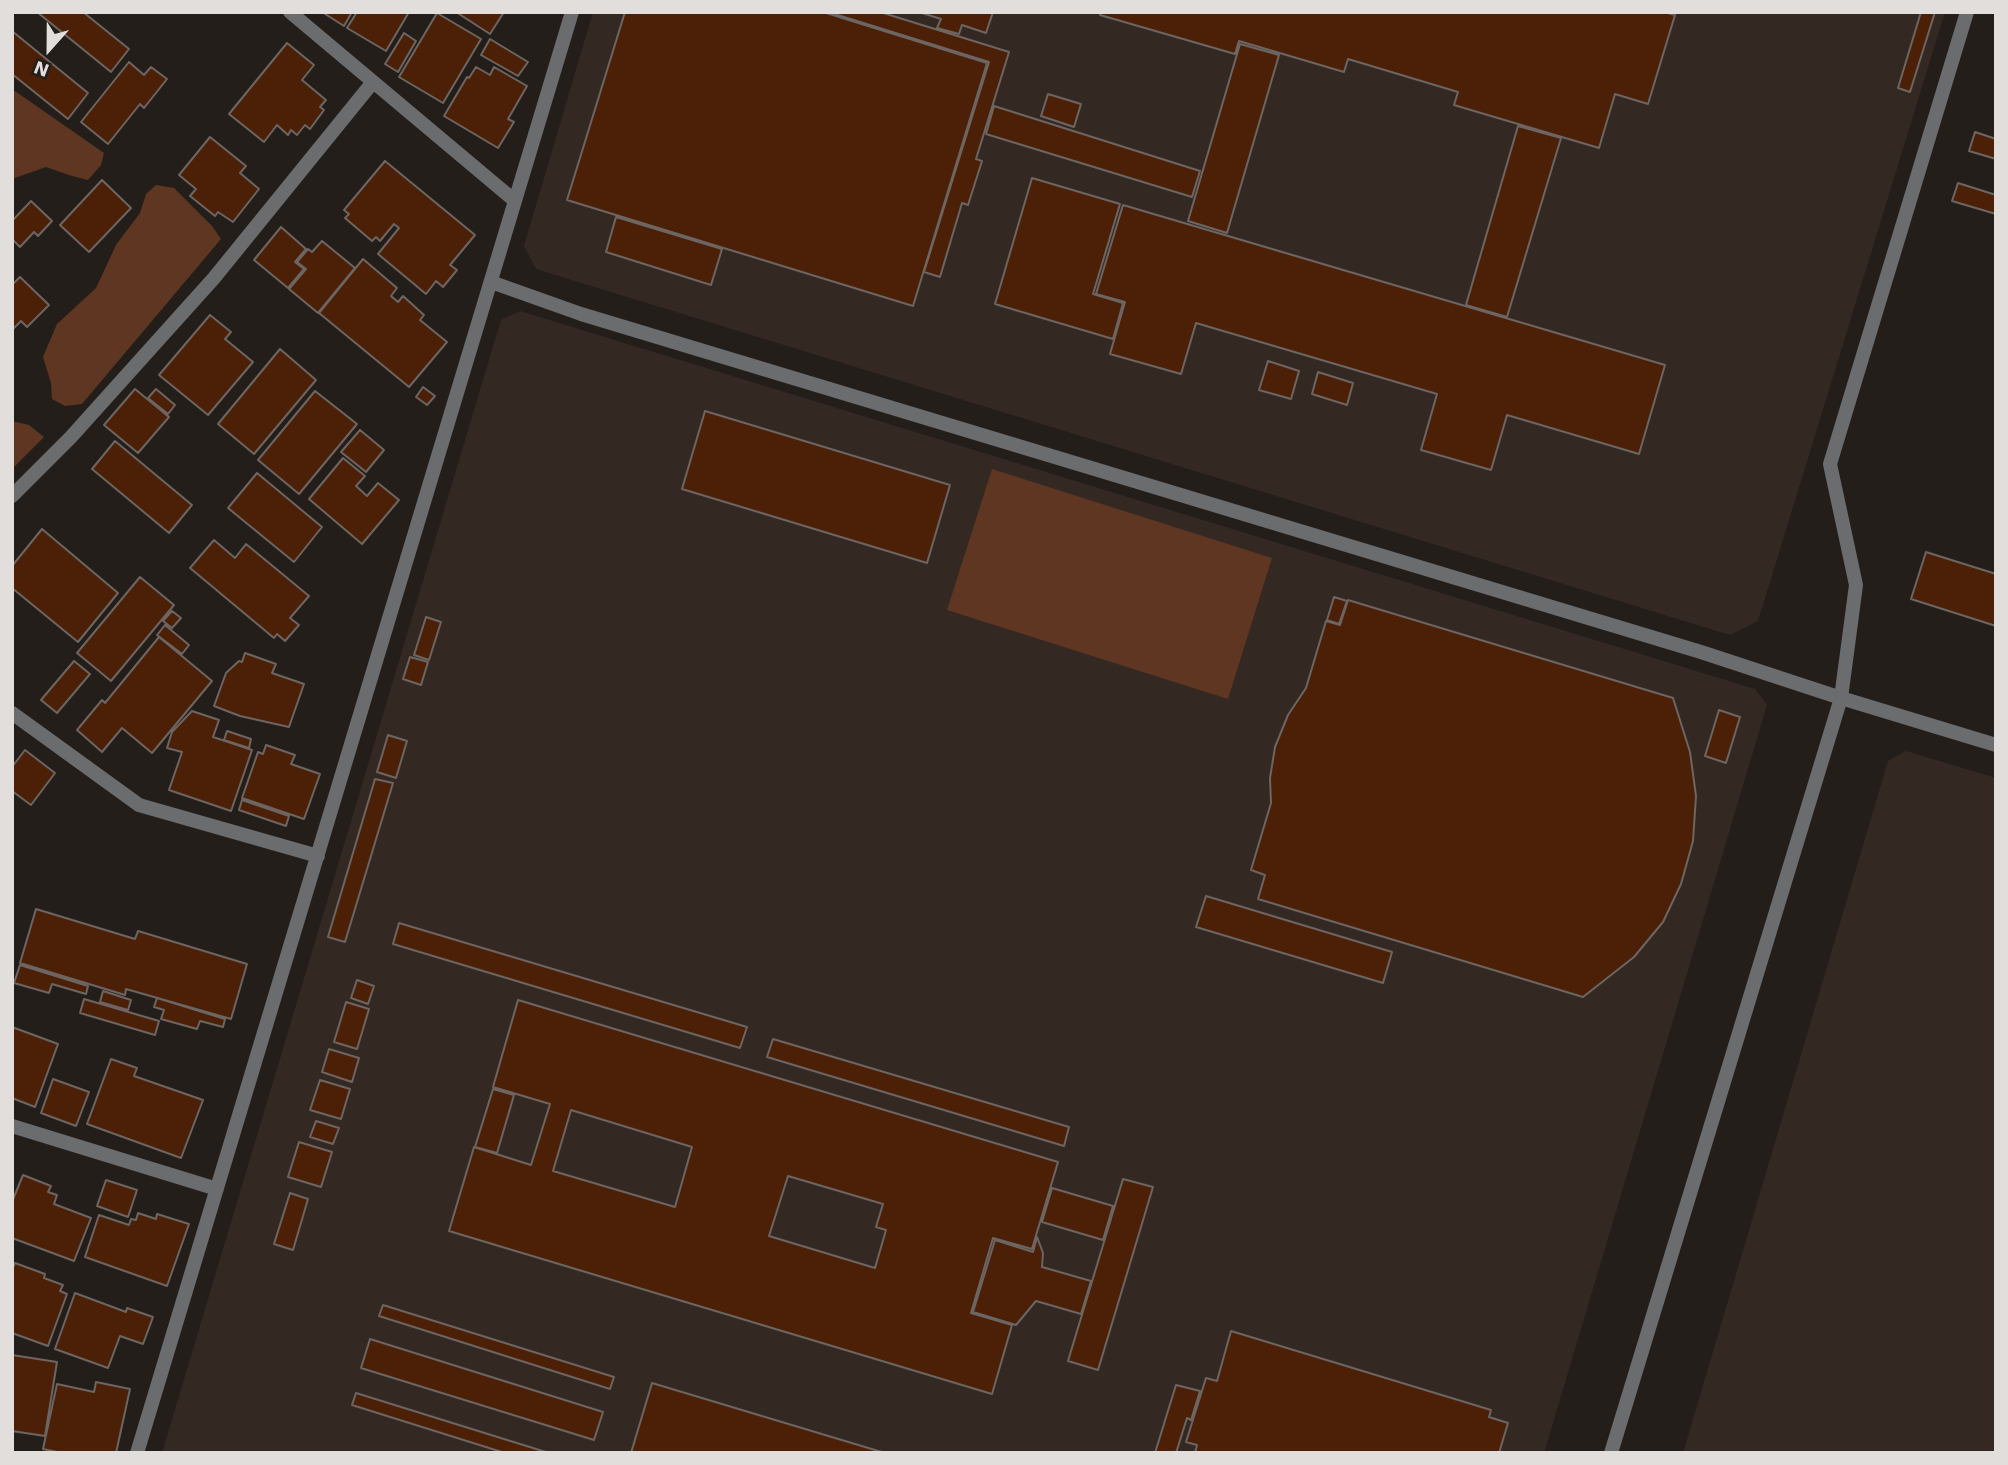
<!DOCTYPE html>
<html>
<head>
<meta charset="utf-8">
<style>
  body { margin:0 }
  #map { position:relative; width:2008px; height:1465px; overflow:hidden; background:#241e1b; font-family:"Work Sans",sans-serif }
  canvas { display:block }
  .frame { position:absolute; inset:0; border:14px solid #e2dedc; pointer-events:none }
  .north { position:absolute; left:14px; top:14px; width:70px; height:70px; -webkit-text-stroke:5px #241e1b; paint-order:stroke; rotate:201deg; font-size:19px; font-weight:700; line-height:28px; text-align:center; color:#e2dedc }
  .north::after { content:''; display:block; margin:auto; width:24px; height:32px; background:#e2dedc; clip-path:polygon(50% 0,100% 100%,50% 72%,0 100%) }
</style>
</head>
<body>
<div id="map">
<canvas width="2008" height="1465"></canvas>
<div class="frame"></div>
<div class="north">N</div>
</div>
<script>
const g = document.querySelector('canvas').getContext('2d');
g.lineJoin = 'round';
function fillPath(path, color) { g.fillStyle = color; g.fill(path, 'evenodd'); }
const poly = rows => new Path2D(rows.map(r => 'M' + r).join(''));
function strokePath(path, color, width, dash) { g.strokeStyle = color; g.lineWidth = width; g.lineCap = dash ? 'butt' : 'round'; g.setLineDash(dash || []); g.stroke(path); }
fillPath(poly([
  [593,12,1945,12,1758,621,1730,635,536,269,524,246],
  [520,311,1755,689,1767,705,1544,1453,162,1453,501,320],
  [1906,751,1996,778,1996,1453,1683,1453,1888,761]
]), '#342823');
fillPath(poly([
  [12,89,104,153,101,165,88,180,72,176,46,167,12,179],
  [156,185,174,188,212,226,221,239,82,404,65,406,52,399,51,383,43,357,57,324,96,288,116,245,140,213,146,194],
  [12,421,29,425,44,437,12,469],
  [992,469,1272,558,1228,699,947,610]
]), '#5e3621');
const building = poly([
  [37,12,83,12,129,49,111,72,37,12],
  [322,12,352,12,344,26,322,12],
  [357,12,409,12,386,51,347,28,357,12],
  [456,12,504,12,490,34,456,12],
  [625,12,823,12,987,63,913,306,567,200,625,12],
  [828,12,880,12,1009,52,976,159,982,161,968,205,962,203,940,277,924,272,989,62,828,12],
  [919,12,993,12,986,33,962,25,959,34,937,28,941,19,919,12],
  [1100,12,1664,12,1675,15,1648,104,1615,94,1599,148,1454,105,1458,92,1348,59,1344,72,1239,41,1235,54,1100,15,1100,12],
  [1921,12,1935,12,1910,92,1898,88,1921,12],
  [437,13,481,39,443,103,399,77,437,13],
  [12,31,88,93,68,119,12,74,12,31],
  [404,33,416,41,398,72,385,64,404,33],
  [490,39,528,62,518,76,481,55,490,39],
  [287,43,314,65,302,80,326,100,320,107,324,110,310,129,305,125,297,135,291,130,288,135,277,125,264,142,229,114,287,43],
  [1240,44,1279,55,1227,233,1188,221,1240,44],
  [129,62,144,75,151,67,167,79,144,108,140,104,108,144,81,122,129,62],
  [476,67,490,75,494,67,527,86,508,119,514,122,498,148,444,116,467,77,469,78,476,67],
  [1048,94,1081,104,1074,127,1041,116,1048,94],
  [994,106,1200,171,1192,197,986,134,994,106],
  [1518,126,1561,138,1507,317,1466,305,1518,126],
  [1975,132,1996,139,1996,159,1969,151,1975,132],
  [210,137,246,166,240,173,259,189,233,222,218,212,215,216,190,196,196,189,179,175,210,137],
  [385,161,475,235,450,265,457,270,443,287,436,281,426,294,378,254,399,228,394,224,380,241,376,237,372,241,345,218,349,214,344,210,385,161],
  [1032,178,1120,204,1093,294,1123,303,1113,339,995,304,1032,178],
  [102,180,131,208,89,252,60,225,102,180],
  [1958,183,1996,195,1996,214,1952,201,1958,183],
  [31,201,52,221,38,236,34,232,20,247,12,239,12,221,31,201],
  [1123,205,1665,365,1639,454,1507,415,1491,470,1421,450,1437,394,1196,323,1181,374,1110,354,1125,302,1096,294,1123,205],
  [616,217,722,249,711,285,606,252,616,217],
  [281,227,306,249,295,262,304,269,288,288,254,260,281,227],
  [322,241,355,268,318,313,289,289,306,269,297,262,308,249,312,252,322,241],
  [363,259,397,288,391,296,398,302,403,296,424,315,420,320,447,342,409,387,319,313,363,259],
  [20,277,49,305,27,327,21,321,12,330,12,285,20,277],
  [210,315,231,332,225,339,253,362,208,415,159,375,210,315],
  [280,349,316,380,254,454,218,424,280,349],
  [1268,361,1299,371,1291,399,1259,390,1268,361],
  [1318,372,1353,383,1347,405,1312,394,1318,372],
  [423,387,435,396,427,405,416,397,423,387],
  [135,389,169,417,138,453,104,425,135,389],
  [156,389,175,405,168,414,148,398,156,389],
  [315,391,357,424,299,494,258,460,315,391],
  [705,411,950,485,927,563,682,489,705,411],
  [360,430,384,450,366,472,341,452,360,430],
  [115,441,192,505,169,533,92,469,115,441],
  [343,458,365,476,356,486,367,496,378,483,399,500,362,544,309,499,343,458],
  [257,473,322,527,294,562,228,508,257,473],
  [42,529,118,593,78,642,12,588,12,566,42,529],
  [214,540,235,558,246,544,309,596,290,618,299,625,285,641,277,634,274,638,190,568,214,540],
  [1926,552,1996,574,1996,626,1911,599,1926,552],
  [140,577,174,605,111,681,77,653,140,577],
  [1334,597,1347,601,1339,624,1327,620,1334,597],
  [1348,600,1673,698,1690,752,1696,796,1693,841,1681,884,1663,922,1634,957,1583,997,1258,899,1265,875,1251,870,1271,803,1270,778,1275,747,1288,715,1306,688,1326,621,1340,625,1348,600],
  [172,611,181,618,172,628,163,621,172,611],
  [426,617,441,622,429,660,414,655,426,617],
  [165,625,189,645,182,654,157,635,165,625],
  [159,637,212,681,152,753,122,728,102,752,77,730,102,700,105,703,159,637],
  [245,653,276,664,272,673,304,684,289,727,240,716,214,706,226,673,239,661,242,662,245,653],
  [410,657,428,662,421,685,403,679,410,657],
  [74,661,90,674,57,713,41,700,74,661],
  [1719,710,1740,717,1726,763,1705,756,1719,710],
  [192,711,219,720,213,737,252,750,231,811,169,790,182,752,167,748,172,732,192,711],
  [227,731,251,739,249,748,224,740,227,731],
  [388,735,407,741,396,778,377,772,388,735],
  [266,745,295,755,291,764,320,774,304,819,242,798,258,752,263,754,266,745],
  [25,750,55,773,31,805,12,791,12,767,25,750],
  [375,779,393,783,345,942,328,937,375,779],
  [242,800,289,816,286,826,239,810,242,800],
  [1206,896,1392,952,1383,983,1196,927,1206,896],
  [36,909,135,939,138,931,247,964,231,1019,126,989,125,995,20,963,36,909],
  [399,923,747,1027,740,1048,393,944,399,923],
  [20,965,88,986,86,994,52,984,49,993,14,983,20,965],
  [357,980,374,986,368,1004,351,998,357,980],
  [103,991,131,1000,128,1010,100,1002,103,991],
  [157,998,225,1019,223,1027,200,1021,197,1029,161,1019,164,1010,154,1007,157,998],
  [84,999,159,1021,155,1035,80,1013,84,999],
  [518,1000,1058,1162,1032,1249,993,1238,971,1313,1012,1325,992,1394,449,1231,474,1147,531,1165,550,1104,493,1087,518,1000],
  [571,1110,692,1147,675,1207,553,1171,571,1110],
  [788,1176,883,1204,876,1227,886,1230,875,1268,769,1236,788,1176],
  [346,1002,369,1009,357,1049,334,1042,346,1002],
  [12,1027,58,1044,35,1107,12,1098,12,1027],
  [773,1039,1069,1127,1064,1146,767,1057,773,1039],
  [329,1049,359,1058,352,1082,322,1072,329,1049],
  [111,1059,137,1068,134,1076,203,1100,181,1158,87,1124,111,1059],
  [53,1079,89,1092,76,1126,41,1113,53,1079],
  [320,1080,350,1089,341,1119,310,1110,320,1080],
  [493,1089,514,1095,497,1153,475,1147,493,1089],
  [316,1121,339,1128,333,1144,310,1137,316,1121],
  [299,1142,332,1152,321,1187,288,1177,299,1142],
  [23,1175,51,1186,48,1192,57,1195,54,1204,91,1218,74,1261,12,1238,12,1202,23,1175],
  [1123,1179,1153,1187,1098,1370,1068,1361,1123,1179],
  [106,1180,137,1190,128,1217,97,1206,106,1180],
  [1052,1188,1113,1206,1103,1240,1042,1222,1052,1188],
  [290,1193,308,1199,293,1250,274,1244,290,1193],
  [138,1213,156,1219,157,1214,189,1224,167,1286,85,1257,99,1215,129,1225,131,1219,136,1220,138,1213],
  [1037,1237,1043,1253,1042,1267,1091,1281,1081,1314,1036,1301,1016,1325,973,1312,995,1240,1033,1252,1037,1237],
  [15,1263,45,1274,44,1278,63,1285,60,1291,67,1294,48,1346,12,1333,12,1269,15,1263],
  [75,1293,126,1312,127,1308,153,1317,143,1344,120,1336,108,1368,55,1349,75,1293],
  [383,1305,614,1377,610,1389,379,1316,383,1305],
  [1231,1331,1491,1410,1489,1417,1508,1423,1499,1453,1195,1453,1197,1445,1186,1442,1206,1378,1217,1381,1231,1331],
  [370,1339,603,1412,594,1440,361,1368,370,1339],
  [12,1355,57,1362,45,1436,12,1431,12,1355],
  [96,1382,130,1389,116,1453,62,1453,43,1449,57,1384,94,1392,96,1382],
  [652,1383,885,1453,631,1453,652,1383],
  [1176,1385,1200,1391,1191,1420,1187,1418,1176,1453,1155,1453,1176,1385],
  [356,1393,549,1453,505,1453,352,1405,356,1393]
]);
fillPath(building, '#4b2007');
strokePath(building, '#6c6562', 2);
strokePath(poly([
  [290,12,515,201],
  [491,282,581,314,1701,652,1841,698,1996,745],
  [12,496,71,437,214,278,373,82],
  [12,713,139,805,318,856],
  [12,1126,217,1189],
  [137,1453,572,12],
  [1611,1453,1841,698,1856,585,1830,464,1967,12]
]), '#6a6c6e', 14);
</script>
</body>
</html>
